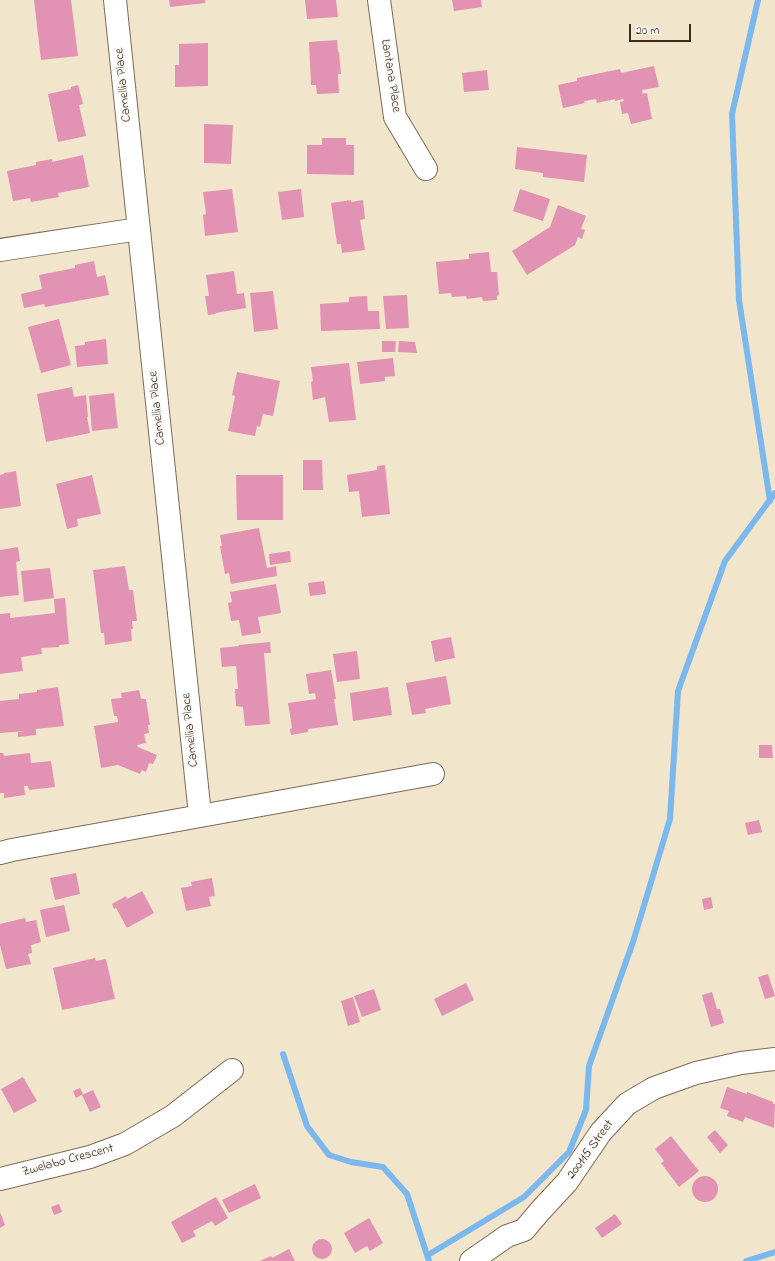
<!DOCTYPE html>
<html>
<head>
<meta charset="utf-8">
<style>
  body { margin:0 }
  #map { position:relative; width:775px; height:1261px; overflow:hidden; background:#f1e5cc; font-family:"Indie Flower",sans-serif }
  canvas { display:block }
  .scale { position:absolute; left:629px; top:24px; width:62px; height:18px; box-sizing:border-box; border:2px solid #3b2a1e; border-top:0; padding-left:5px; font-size:12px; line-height:14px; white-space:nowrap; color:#3b2a1e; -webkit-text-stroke:3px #f6f6f2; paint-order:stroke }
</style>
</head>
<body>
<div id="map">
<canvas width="775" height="1261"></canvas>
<div class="scale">20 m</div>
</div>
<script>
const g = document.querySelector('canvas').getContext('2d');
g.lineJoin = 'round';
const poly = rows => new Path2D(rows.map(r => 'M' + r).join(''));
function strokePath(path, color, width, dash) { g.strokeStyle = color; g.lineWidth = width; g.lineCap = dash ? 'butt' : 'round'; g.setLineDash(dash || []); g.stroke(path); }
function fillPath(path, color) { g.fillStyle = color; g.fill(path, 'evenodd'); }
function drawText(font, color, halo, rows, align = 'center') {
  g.font = font + ' "Indie Flower",sans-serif'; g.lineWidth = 3; g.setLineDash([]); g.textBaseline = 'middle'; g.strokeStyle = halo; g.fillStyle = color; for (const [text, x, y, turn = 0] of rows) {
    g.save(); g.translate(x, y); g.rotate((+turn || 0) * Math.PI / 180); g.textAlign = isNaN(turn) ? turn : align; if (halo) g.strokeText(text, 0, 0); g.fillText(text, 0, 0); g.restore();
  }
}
strokePath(poly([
  [758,0,732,114,739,300,770,501],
  [283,1054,307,1126,329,1155,351,1162,383,1167,407,1194,429,1261],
  [428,1255,524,1197,569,1152,586,1110,589,1066,633,942,670,819,678,691,725,561,775,493],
  [746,1261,775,1252]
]), '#7bb8ed', 6);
fillPath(poly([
  [34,0,71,0,78,56,41,60],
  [169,0,205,0,205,3,170,7],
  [305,0,336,0,338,17,307,19],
  [452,0,481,0,482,7,454,11],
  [337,40,338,52,339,52,341,74,338,74,339,93,317,94,316,85,311,85,309,42],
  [208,43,208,86,175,87,175,65,179,65,179,44],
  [654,66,659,87,642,90,643,94,647,93,652,119,631,124,628,113,622,114,620,102,624,101,623,99,615,101,615,99,597,103,596,99,584,101,585,103,563,108,558,85,577,81,577,78,620,69,621,73],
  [487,70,489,90,464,92,462,73],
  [78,85,83,104,79,105,86,136,58,142,48,94,71,89,71,87],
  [204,124,233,125,231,164,204,163],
  [322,138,346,138,346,145,354,145,354,175,307,174,307,145,322,145],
  [517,147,587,155,584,182,543,177,543,173,515,169],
  [83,155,89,187,58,193,59,197,31,202,30,198,13,201,7,171,36,165,36,162,52,159,52,162],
  [232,189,238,232,205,236,203,215,206,214,203,192],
  [301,189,304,217,282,220,278,192],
  [520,189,550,199,543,221,513,211],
  [351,200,351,202,363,200,365,219,360,220,365,250,342,253,341,244,337,244,331,203],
  [558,205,586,216,581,229,585,230,582,239,578,237,575,245,527,275,512,251,550,227],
  [489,252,491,272,497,272,499,295,497,296,497,300,483,301,482,297,467,299,466,296,452,297,451,293,439,294,436,262,469,259,469,254],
  [94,261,97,277,105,275,109,295,45,307,44,304,24,308,21,294,42,289,39,275,75,268,75,265],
  [234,271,237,294,244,293,246,308,215,313,216,314,208,315,205,296,209,296,206,275],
  [273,291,278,329,254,332,250,293],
  [407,295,409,328,386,329,383,296],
  [367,296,368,311,379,311,380,329,321,331,320,304,349,302,349,297],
  [59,319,71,365,41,373,28,327],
  [106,339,108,364,77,367,75,346,85,345,85,342],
  [382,341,396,341,395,352,382,352],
  [399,341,415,342,417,353,398,352],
  [393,358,395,376,385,377,385,381,360,384,357,362],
  [349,363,356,420,329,422,325,397,313,400,311,382,313,381,311,367],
  [237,372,280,381,273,416,263,414,260,427,257,426,255,436,228,431,235,396,232,395],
  [72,387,74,397,86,395,88,417,87,417,90,433,46,442,37,394],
  [114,393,118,428,92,431,89,396],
  [303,460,322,460,323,490,303,490],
  [385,465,390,514,362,517,359,491,349,492,347,475,377,470,377,466],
  [16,471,21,506,0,509,0,475,4,474,4,473],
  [92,475,101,514,77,519,78,526,67,529,56,484],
  [236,475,283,475,283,520,237,520],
  [259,528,267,568,276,566,277,576,231,584,229,573,225,574,220,546,222,546,220,535],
  [18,547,20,561,16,562,19,595,0,597,0,550],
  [290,551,291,562,270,565,269,554],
  [125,566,129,590,133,590,137,621,132,621,133,629,131,629,132,641,105,645,104,633,101,633,93,570],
  [50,568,54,598,24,602,21,571],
  [324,581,326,594,310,596,308,583],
  [276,584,281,613,258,617,261,633,242,636,239,620,231,621,228,603,232,602,230,592],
  [65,598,69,644,59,645,59,647,41,648,42,654,21,657,23,671,0,674,0,614,10,613,10,618,55,613,54,599],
  [451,637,455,658,435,662,431,641],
  [270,642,271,653,264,653,270,724,245,726,243,707,236,706,235,689,238,689,236,666,222,667,220,648,239,646,239,645],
  [357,651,360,679,337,682,333,654],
  [331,670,336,699,334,699,338,725,308,729,308,732,291,735,290,729,292,728,288,703,316,699,315,693,309,694,306,674],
  [446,676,451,704,425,709,426,713,412,715,406,683],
  [58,687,64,726,36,729,36,735,18,737,18,732,25,731,0,733,0,701,19,699,19,694,37,692,37,690],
  [388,687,392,715,353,721,350,693],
  [139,690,141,699,146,699,150,725,148,725,149,733,144,734,146,743,137,745,138,747,157,755,153,764,149,763,146,772,142,770,140,774,118,765,101,768,94,726,118,722,117,716,114,716,111,699,122,698,121,693],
  [759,745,772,745,773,758,759,758],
  [0,753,3,753,4,756,30,753,31,763,51,761,55,787,29,790,28,786,24,786,25,795,4,798,4,793,0,793],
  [759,820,762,832,748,835,745,823],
  [76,873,80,894,55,900,50,878],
  [212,878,215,896,209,897,211,906,186,911,181,888,192,886,191,882],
  [142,891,154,913,127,928,116,908,114,909,112,904,126,896,127,899],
  [711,897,713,908,704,910,702,899],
  [64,905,70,931,46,937,40,910],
  [25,918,26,922,36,920,41,942,31,945,32,953,28,954,31,964,6,969,0,945,0,924],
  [95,958,96,961,106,959,115,999,62,1010,53,968],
  [768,974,775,996,765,999,758,977],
  [466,983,474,1000,442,1016,434,999],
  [374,989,381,1010,362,1017,354,996],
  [712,992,717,1009,720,1009,724,1023,711,1027,702,995],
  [353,997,360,1022,348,1026,341,1001],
  [23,1077,37,1101,14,1113,1,1089],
  [727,1087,747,1094,747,1092,773,1102,773,1104,775,1104,774,1128,745,1117,743,1122,727,1116,729,1111,720,1108],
  [80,1088,83,1094,76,1098,73,1091],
  [93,1090,101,1107,90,1112,82,1095],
  [715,1130,728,1145,720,1153,707,1137],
  [671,1136,699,1171,679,1187,661,1163,664,1161,655,1149],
  '692 1189a13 13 0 1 1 26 0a13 13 0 1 1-26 0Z',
  [255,1184,261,1198,229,1213,222,1200],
  [216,1197,228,1218,215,1226,212,1221,193,1231,196,1236,182,1243,171,1222],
  [59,1204,62,1212,54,1215,51,1207],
  [0,1212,5,1225,0,1228],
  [615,1214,622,1224,602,1238,595,1228],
  [369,1218,383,1243,370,1251,367,1246,355,1253,344,1233],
  '312 1249a10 10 0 1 1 20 0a10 10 0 1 1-20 0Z',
  [289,1249,295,1261,260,1261,271,1256,272,1258]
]), '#e292b3');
const minor = poly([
  [115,0,200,815],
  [379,0,395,117,426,169],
  [0,250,139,229],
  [0,853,12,850,433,774],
  [0,1179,90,1157,125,1144,173,1116,232,1070],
  [471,1261,507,1236,524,1230,541,1210,567,1182,601,1132,627,1104,654,1088,696,1073,741,1063,775,1059]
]);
strokePath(minor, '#7b6b5b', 24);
strokePath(minor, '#fff', 22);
drawText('13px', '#3b2a1e', '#f6f6f2', [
  ["Lantana Place",390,76,81],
  ["Camellia Place",124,85,-96],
  ["Camellia Place",158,408,-96],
  ["Camellia Place",191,730,-96],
  ["200115 Street",591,1150,-54],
  ["Zwelabo Crescent",68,1161,-15]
]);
</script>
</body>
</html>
